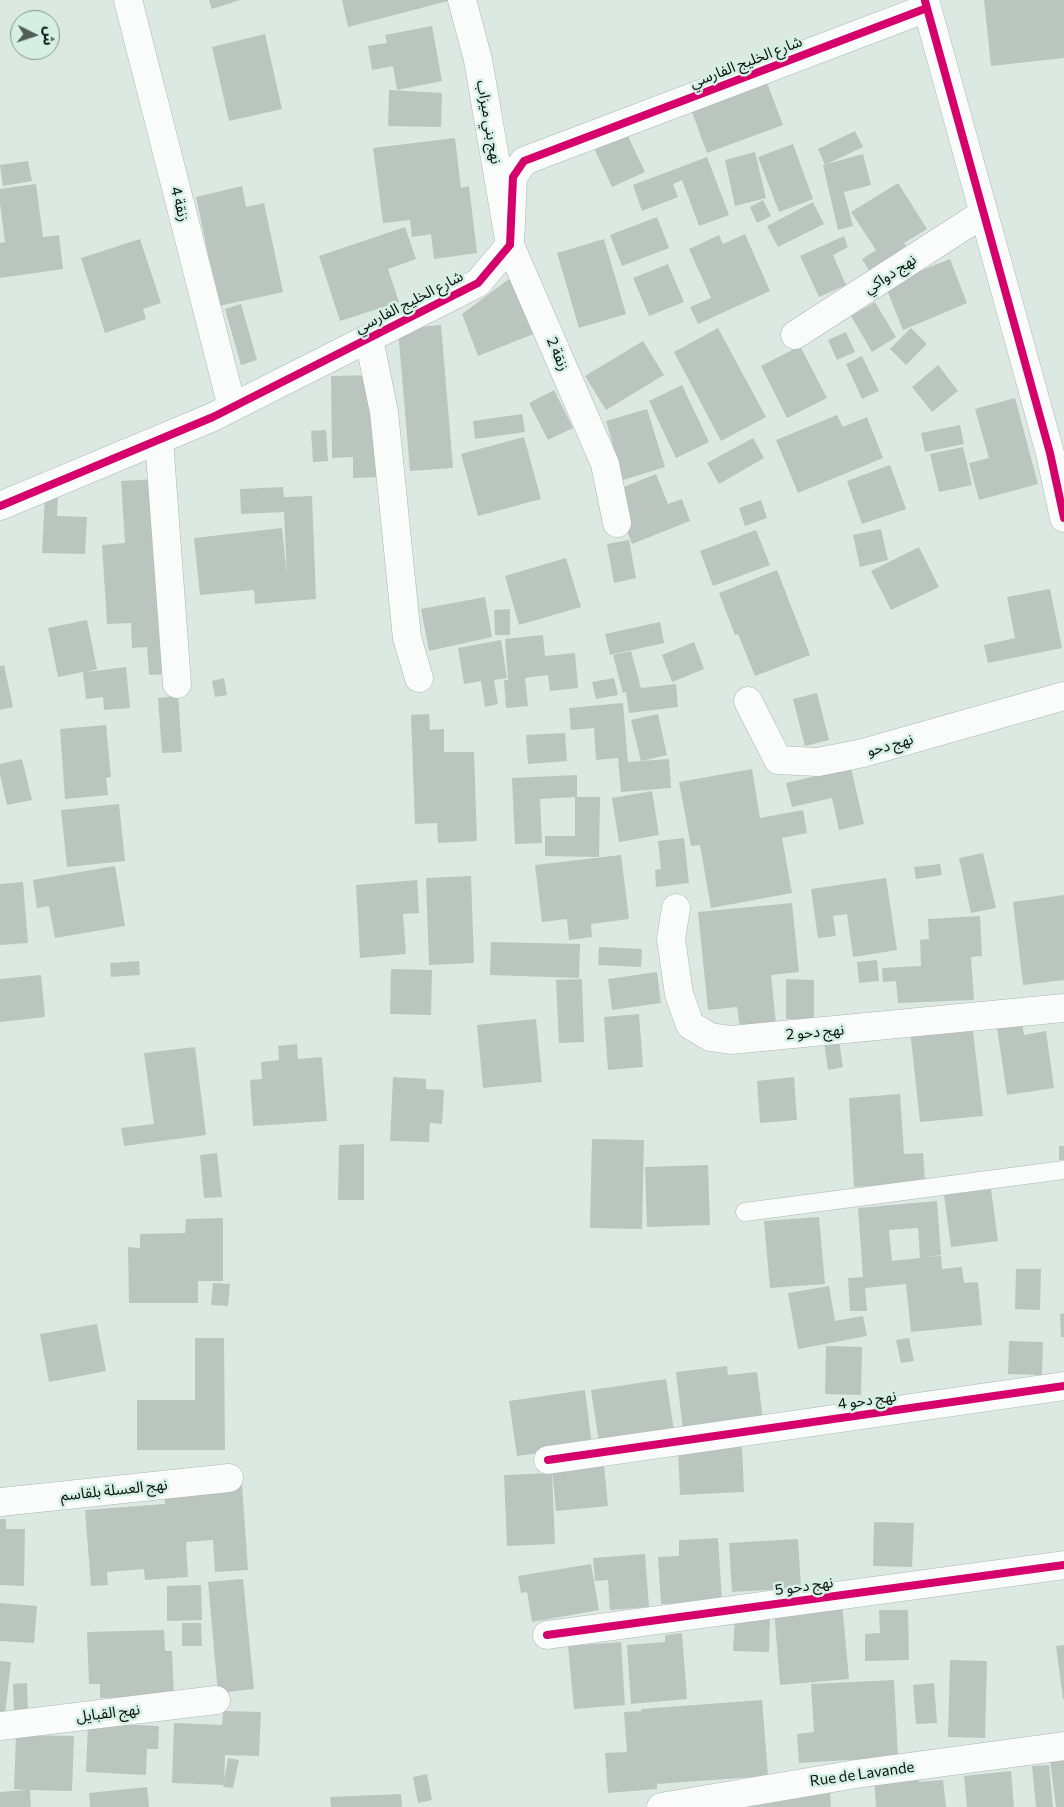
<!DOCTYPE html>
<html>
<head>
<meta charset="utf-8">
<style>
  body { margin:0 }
  #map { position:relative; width:1064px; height:1807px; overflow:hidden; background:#dbe9e2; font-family:Commissioner,"Noto Sans Arabic",sans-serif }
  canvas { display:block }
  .north { position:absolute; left:10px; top:10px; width:50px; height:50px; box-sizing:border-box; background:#d5efe3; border:1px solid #83978e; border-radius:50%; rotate:94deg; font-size:14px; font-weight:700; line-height:20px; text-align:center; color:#09120e }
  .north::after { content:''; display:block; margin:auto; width:18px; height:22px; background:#525d58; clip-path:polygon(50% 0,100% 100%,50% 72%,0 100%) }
</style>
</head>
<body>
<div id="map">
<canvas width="1064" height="1807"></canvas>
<div class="north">ش</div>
</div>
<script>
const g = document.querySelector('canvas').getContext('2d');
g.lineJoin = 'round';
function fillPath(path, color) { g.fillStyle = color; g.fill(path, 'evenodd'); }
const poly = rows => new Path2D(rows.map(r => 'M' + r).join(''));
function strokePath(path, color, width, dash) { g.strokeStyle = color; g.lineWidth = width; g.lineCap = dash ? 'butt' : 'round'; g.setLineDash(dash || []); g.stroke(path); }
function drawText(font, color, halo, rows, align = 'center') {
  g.font = font + ' Commissioner,"Noto Sans Arabic",sans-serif'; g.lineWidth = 5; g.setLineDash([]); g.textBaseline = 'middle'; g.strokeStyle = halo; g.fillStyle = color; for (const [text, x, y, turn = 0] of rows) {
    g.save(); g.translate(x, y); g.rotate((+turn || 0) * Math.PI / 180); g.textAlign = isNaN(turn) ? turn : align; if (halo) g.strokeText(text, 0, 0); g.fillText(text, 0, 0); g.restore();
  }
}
fillPath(poly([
  [209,0,240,0,212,9],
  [342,0,448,0,448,1,348,27],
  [984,0,1064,0,1064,58,991,66],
  [432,26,442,81,397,90,393,66,372,70,368,46,387,43,385,35],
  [265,34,282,109,229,121,212,47],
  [764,75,783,125,707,153,688,101],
  [389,90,442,93,441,127,388,126],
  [855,131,863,147,827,164,863,154,871,185,844,192,853,226,838,230,823,165,825,165,818,149],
  [627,134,645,172,612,187,595,150],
  [455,138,461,188,469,186,477,253,434,259,431,234,412,237,410,220,383,223,373,148],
  [793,144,813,199,779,212,758,157],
  [755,152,766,198,735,206,725,160],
  [707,157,729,215,699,226,682,180,673,184,678,197,642,211,633,185],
  [28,161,32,181,3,186,0,165],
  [898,183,927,229,904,243,912,256,875,280,862,259,876,250,851,212],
  [36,184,43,237,59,235,63,269,0,278,0,243,5,242,0,203,0,189],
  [242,186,246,207,264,203,283,292,219,306,196,197],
  [763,200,771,216,757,223,750,207],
  [813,202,824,224,778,247,767,226],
  [657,217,669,248,622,266,610,235],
  [405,227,416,259,388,269,399,302,340,321,319,256],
  [745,234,770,291,698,324,690,307,711,298,689,249,719,235,723,244],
  [844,236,848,247,833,255,846,285,819,297,800,256],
  [140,239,161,303,143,309,146,319,105,333,81,258],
  [604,239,626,314,579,328,557,253],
  [950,259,967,303,903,330,885,285],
  [668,264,684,302,649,316,633,278],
  [513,276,536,333,478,356,462,314],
  [875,302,896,337,872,352,851,316],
  [241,304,257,360,241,365,225,309],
  [441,325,453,468,410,471,398,329],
  [718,328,766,417,721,441,674,352],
  [911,328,927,344,906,365,890,349],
  [846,332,855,352,837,360,828,340],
  [643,341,664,375,606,410,585,376],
  [800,346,827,398,787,418,761,366],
  [862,356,879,391,862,399,846,364],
  [938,365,958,391,932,412,912,387],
  [378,375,380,477,353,478,353,457,332,458,331,376],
  [682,385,709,442,676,458,649,401],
  [554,390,573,428,548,440,529,403],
  [1015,398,1038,484,979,500,969,463,989,458,975,409],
  [647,409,665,467,623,480,606,421],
  [522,414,525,432,475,439,473,421],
  [837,415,843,427,867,417,883,458,798,493,776,440],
  [960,425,964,444,925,452,921,433],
  [326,430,328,461,313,462,311,431],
  [524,437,541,499,478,516,461,454],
  [753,438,764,458,719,484,707,463],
  [963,447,972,485,939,492,930,454],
  [890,465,906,509,862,524,847,481],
  [656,474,668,504,682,499,690,521,632,544,612,492],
  [156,479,168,674,149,675,147,647,132,648,131,623,107,624,102,545,125,543,121,481],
  [283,487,284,497,312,496,316,599,255,604,254,590,200,595,194,538,282,528,287,577,284,512,241,514,240,489],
  [45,495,58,495,57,516,87,517,85,554,42,553],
  [761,500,767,518,745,526,739,508],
  [881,529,888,560,860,567,853,535],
  [756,530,770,565,713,586,700,551],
  [629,540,636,578,614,583,607,544],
  [919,547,939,587,891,610,871,571],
  [566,558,581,607,519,625,505,576],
  [777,570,810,655,755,676,738,634,735,635,719,593],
  [1050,589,1062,648,988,663,984,645,1015,638,1007,597],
  [485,597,492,637,429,651,421,609],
  [510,609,510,635,495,635,494,610],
  [87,620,97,669,87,672,126,667,130,708,104,710,103,697,86,699,83,672,58,677,48,628],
  [660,622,664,643,610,655,605,634],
  [543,635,545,656,575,653,578,688,550,691,548,675,525,678,528,706,506,708,504,680,508,680,505,639],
  [501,640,507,678,494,680,498,704,485,707,481,681,464,684,458,648],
  [694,642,704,669,672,682,662,655],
  [631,651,641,688,676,684,678,707,629,713,626,692,623,693,613,655],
  [4,665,13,707,0,710,0,666],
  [224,678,227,695,215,697,212,681],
  [614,678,618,695,596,699,592,682],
  [168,679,177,679,182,752,162,753,158,698,169,697],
  [817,693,829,740,805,746,793,699],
  [623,703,628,762,641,761,631,720,658,714,667,755,642,761,669,759,671,788,621,792,618,758,596,760,594,728,571,730,569,708],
  [429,714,430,730,444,729,444,752,474,752,477,841,438,843,437,823,415,824,411,715],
  [106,725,111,777,106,778,108,795,65,799,60,729],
  [565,733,567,761,528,764,526,735],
  [22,759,32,800,7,805,0,775,0,764],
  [851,768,864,824,839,830,832,798,792,807,786,783],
  [752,769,760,818,803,810,807,833,782,838,792,893,711,908,700,845,691,846,679,782],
  [577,775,577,797,600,797,599,857,545,856,545,836,575,836,575,797,540,799,542,843,515,844,512,778],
  [652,791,659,835,619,842,612,798],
  [119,804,125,861,67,867,61,810],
  [684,838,689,883,656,887,655,870,661,869,658,841],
  [983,853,996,908,971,913,959,858],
  [621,855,629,919,591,924,592,937,569,940,567,919,542,922,535,865],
  [940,864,942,875,916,879,914,867],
  [115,866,125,926,55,938,49,906,37,908,33,880],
  [471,876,474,963,429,965,426,878],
  [886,878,897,950,853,957,847,914,833,916,836,936,818,938,811,889],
  [417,880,419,913,403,914,406,954,360,958,356,885],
  [23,882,28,943,0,945,0,884],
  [1064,895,1064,980,1023,985,1013,902],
  [792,903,799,972,771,975,776,1024,740,1028,737,1007,708,1010,698,912],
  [980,916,982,956,971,957,974,1000,898,1003,896,981,883,982,882,968,921,966,920,940,929,939,928,919],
  [491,942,580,944,579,978,490,975],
  [599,947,642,949,641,967,598,965],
  [877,960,879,981,859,983,857,962],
  [139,961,140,975,111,977,110,963],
  [391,969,432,970,431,1015,390,1014],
  [657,972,661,1003,612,1010,608,979],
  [41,975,45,1017,0,1022,0,979],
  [582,979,584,1042,559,1043,556,980],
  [786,979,814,980,814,1019,786,1019],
  [639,1014,643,1067,608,1070,604,1017],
  [1021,1017,1024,1035,1046,1031,1054,1088,1007,1095,996,1021],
  [536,1019,542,1082,483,1088,477,1025],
  [972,1023,983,1116,920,1122,910,1030],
  [839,1041,843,1067,828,1070,824,1042],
  [297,1044,298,1059,322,1057,327,1121,253,1126,250,1080,262,1079,261,1062,279,1060,278,1046],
  [195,1047,206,1135,124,1146,121,1128,154,1124,144,1053],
  [393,1077,426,1079,426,1089,444,1090,442,1124,430,1123,429,1142,390,1141],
  [794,1077,797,1120,760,1123,757,1081],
  [900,1094,904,1154,923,1153,925,1182,854,1187,849,1098],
  [592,1139,644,1140,642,1229,590,1228],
  [364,1144,364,1200,338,1200,339,1145],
  [1059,1146,1064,1146,1064,1160,1059,1160],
  [217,1153,222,1197,204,1198,200,1155],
  [708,1165,710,1225,647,1227,645,1167],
  [991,1189,998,1241,951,1247,944,1195],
  [937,1201,941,1255,927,1257,941,1256,942,1269,962,1267,964,1283,978,1282,982,1325,911,1332,906,1284,865,1288,867,1311,850,1311,848,1278,863,1277,858,1208],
  [918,1228,920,1258,892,1261,889,1230],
  [819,1217,825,1284,770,1288,764,1221],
  [223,1218,223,1281,198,1281,198,1303,129,1303,128,1247,140,1248,140,1234,185,1233,186,1219],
  [1016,1269,1041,1269,1040,1310,1015,1309],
  [213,1283,230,1284,228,1306,211,1305],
  [829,1286,835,1321,863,1316,867,1336,798,1349,788,1293],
  [1064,1313,1064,1337,1061,1337,1060,1314],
  [97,1324,106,1371,49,1382,40,1334],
  [195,1338,224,1338,225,1450,137,1450,137,1400,195,1400],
  [909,1338,914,1361,901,1363,896,1340],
  [1009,1341,1043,1342,1042,1375,1008,1374],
  [826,1346,862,1347,861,1395,825,1394],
  [727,1366,728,1375,757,1372,763,1420,683,1430,676,1372],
  [666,1379,674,1431,599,1443,591,1390],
  [585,1390,592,1446,517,1456,509,1401],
  [742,1446,744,1492,680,1495,678,1448],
  [604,1465,608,1506,556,1511,552,1470],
  [552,1473,555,1544,507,1546,504,1475],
  [242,1485,248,1570,215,1572,213,1540,186,1542,188,1577,145,1580,144,1569,107,1572,108,1585,91,1586,85,1510,165,1504,164,1491],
  [0,1519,6,1519,6,1529,25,1529,24,1586,0,1585],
  [874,1522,914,1523,912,1567,873,1566],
  [718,1538,722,1601,661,1604,658,1557,679,1556,679,1540],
  [798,1539,801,1588,732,1592,729,1543],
  [645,1554,649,1607,610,1610,608,1580,595,1581,593,1558],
  [591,1564,599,1610,532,1622,527,1592,521,1593,518,1576],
  [243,1579,254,1689,218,1693,208,1582],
  [201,1585,202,1620,167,1621,167,1586],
  [0,1603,37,1606,34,1643,0,1641],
  [842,1603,849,1679,780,1685,774,1610],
  [879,1610,908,1610,909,1660,865,1661,865,1634,880,1633],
  [735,1616,770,1617,769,1652,733,1651],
  [182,1623,201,1623,202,1646,182,1646],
  [164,1630,165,1651,172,1651,174,1696,100,1698,100,1684,89,1684,87,1632],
  [682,1633,687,1699,631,1704,627,1645,665,1642,665,1635],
  [621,1642,625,1705,574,1709,568,1646],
  [1064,1645,1064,1699,1063,1699,1056,1646],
  [950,1660,987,1661,985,1738,948,1737],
  [0,1661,11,1662,5,1714,0,1714],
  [894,1680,898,1757,799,1763,797,1734,814,1732,811,1684],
  [27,1683,28,1711,14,1712,13,1684],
  [934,1683,937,1723,916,1724,913,1685],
  [762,1700,768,1776,657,1784,657,1789,608,1793,605,1753,627,1752,624,1712,642,1711,641,1709],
  [223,1711,261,1712,259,1756,225,1755,224,1785,172,1783,174,1723,222,1725],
  [88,1723,159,1726,158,1749,147,1749,146,1775,86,1772],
  [16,1735,74,1736,72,1791,30,1790,31,1807,0,1807,0,1792,26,1790,14,1789],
  [228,1758,239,1760,233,1788,223,1787],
  [1064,1758,1064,1807,1056,1807,1050,1760],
  [1049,1765,1053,1807,1036,1807,1032,1766],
  [1011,1771,1014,1807,967,1807,964,1776],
  [919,1773,919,1782,943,1780,946,1807,876,1807,874,1776],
  [427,1774,432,1800,418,1803,413,1777],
  [147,1787,149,1807,90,1807,89,1793],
  [830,1791,831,1807,730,1807],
  [401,1794,402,1807,331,1807,330,1797]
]), '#bac5c0');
const service = poly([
  [745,1212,1064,1170]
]);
const minor = poly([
  [128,0,232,407],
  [462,0,478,60,510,245,605,464,617,523],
  [925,0,1050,453,1064,518],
  [795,335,984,213],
  [369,339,384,412,407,638,419,678],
  [159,440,177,684],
  [0,506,213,417,478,283,510,245,513,177,524,161,927,8],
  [748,701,778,760,818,762,863,753,1064,696],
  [676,908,671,939,679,994,690,1025,710,1037,731,1040,1064,1008],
  [548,1460,1064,1386],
  [0,1502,229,1478],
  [547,1635,1064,1565],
  [0,1726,216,1700],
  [661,1807,856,1774,1064,1746]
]);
strokePath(service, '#abb6b1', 19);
strokePath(minor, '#abb6b1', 29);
strokePath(service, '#fafcfb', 18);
strokePath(minor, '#fafcfb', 28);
strokePath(poly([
  [925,1,1050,453,1064,518],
  [0,506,213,417,478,283,510,245,513,177,524,161,927,8],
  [548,1460,1064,1386],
  [547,1635,1064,1565]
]), '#d6006c', 8);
drawText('15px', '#09120e', '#d5efe3', [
  ["شارع الخليج الفارسي",746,62,-21],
  ["نهج بني ميزاب",489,122,80],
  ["زنقة 4",180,204,76],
  ["نهج دواكي",890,274,-33],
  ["شارع الخليج الفارسي",409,302,-27],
  ["زنقة 2",558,354,67],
  ["نهج دحو",890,745,-16],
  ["نهج دحو 2",815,1032,-5],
  ["نهج دحو 4",867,1400,-8],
  ["نهج العسلة بلقاسم",114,1490,-6],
  ["نهج دحو 5",804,1586,-8],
  ["نهج القبايل",108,1713,-7],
  ["Rue de Lavande",862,1774,-8]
]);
</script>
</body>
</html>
